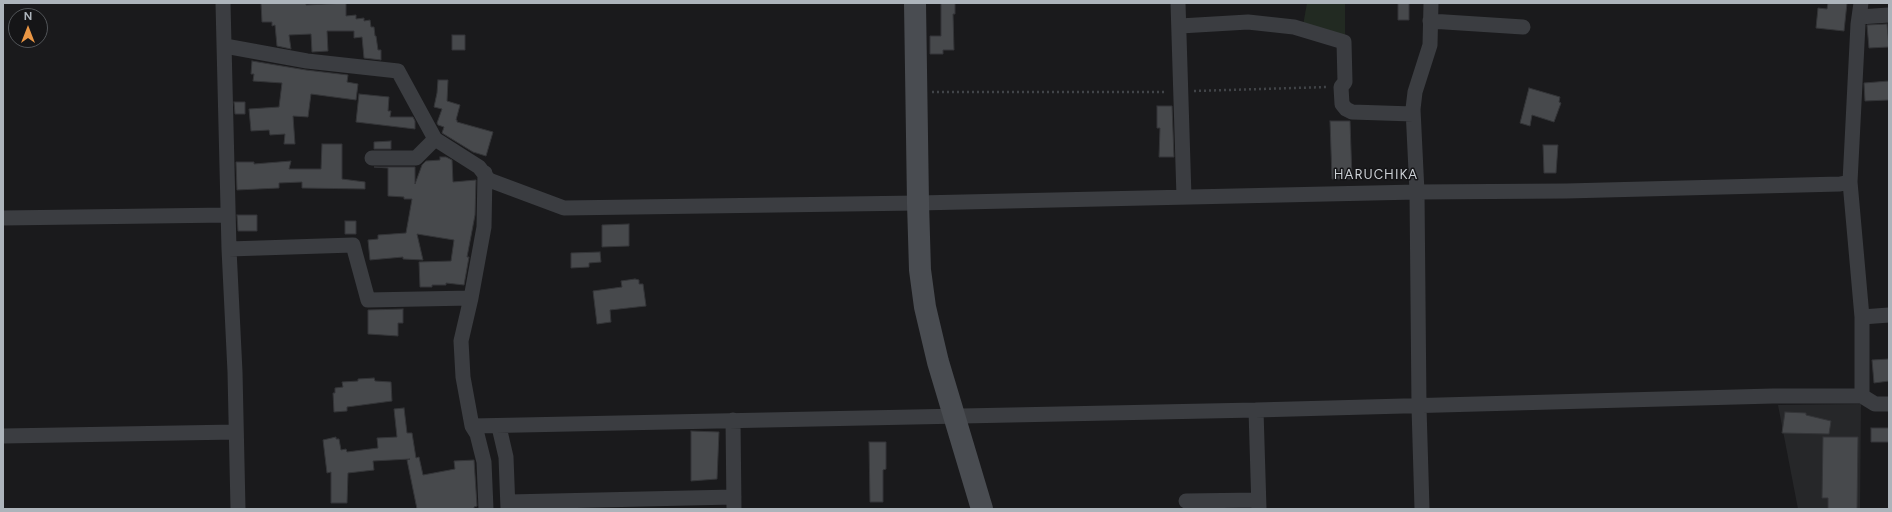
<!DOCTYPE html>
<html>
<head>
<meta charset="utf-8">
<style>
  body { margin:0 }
  #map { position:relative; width:1892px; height:512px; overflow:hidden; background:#1a1a1c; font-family:Figtree,sans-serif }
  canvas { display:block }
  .frame { position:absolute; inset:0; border:4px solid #adb4bb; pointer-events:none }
  .north { position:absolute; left:8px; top:8px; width:40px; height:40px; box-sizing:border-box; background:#151517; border:1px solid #525559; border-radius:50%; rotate:0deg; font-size:11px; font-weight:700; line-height:16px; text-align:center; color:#adb4bb }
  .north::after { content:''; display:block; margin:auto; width:14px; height:18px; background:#ea9644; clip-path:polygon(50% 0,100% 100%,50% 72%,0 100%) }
</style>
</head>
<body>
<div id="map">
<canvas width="1892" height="512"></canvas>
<div class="frame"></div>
<div class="north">N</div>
</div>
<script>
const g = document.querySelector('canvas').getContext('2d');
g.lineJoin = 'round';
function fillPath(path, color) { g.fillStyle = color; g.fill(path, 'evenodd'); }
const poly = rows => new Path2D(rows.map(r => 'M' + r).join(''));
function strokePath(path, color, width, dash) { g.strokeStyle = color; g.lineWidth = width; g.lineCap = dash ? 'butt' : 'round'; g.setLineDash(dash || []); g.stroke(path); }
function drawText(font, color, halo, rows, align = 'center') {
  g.font = font + ' Figtree,sans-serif'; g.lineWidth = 3; g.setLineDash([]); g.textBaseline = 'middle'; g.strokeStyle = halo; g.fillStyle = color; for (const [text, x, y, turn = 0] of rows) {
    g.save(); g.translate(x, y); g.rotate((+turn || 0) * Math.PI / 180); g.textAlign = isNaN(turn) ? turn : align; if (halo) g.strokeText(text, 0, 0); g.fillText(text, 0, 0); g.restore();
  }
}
fillPath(poly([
  [1861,404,1860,509,1798,509,1778,405]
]), '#262729');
fillPath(poly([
  [1307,3,1345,3,1345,39,1302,31]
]), '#222a22');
const building = poly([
  [261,3,306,3,306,5,346,3,346,16,356,15,356,19,364,18,364,21,370,20,371,27,374,27,375,36,376,36,378,50,381,50,381,60,364,58,362,37,354,38,354,31,327,31,328,51,312,52,311,34,289,35,291,49,277,46,275,25,272,26,272,22,262,22,261,3],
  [941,3,955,3,955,14,953,14,954,50,943,50,943,54,930,54,930,36,941,36,941,3],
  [1398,3,1409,3,1409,20,1398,20,1398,3],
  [1828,3,1847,3,1844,31,1816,28,1818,8,1827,9,1828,3],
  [1887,24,1889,47,1869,48,1867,25,1887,24],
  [452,35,465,35,465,50,452,50,452,35],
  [252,61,306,70,348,75,347,82,358,84,356,100,311,94,308,117,293,116,295,144,284,144,285,134,270,135,269,130,251,131,249,109,279,107,282,83,253,81,254,74,251,74,252,61],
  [438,80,448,80,447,101,460,105,456,120,457,120,457,122,493,132,486,156,473,152,442,133,444,127,438,125,437,123,442,109,434,107,437,93,438,80],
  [1889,81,1889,100,1865,101,1864,83,1889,81],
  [1529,88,1560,97,1559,102,1561,103,1554,122,1532,115,1530,126,1520,123,1529,88],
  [359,94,389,97,388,111,391,111,390,117,413,117,415,121,415,129,356,122,359,94],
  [234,102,245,102,245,114,235,114,234,102],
  [1157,106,1172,106,1174,157,1159,157,1160,128,1157,128,1157,106],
  [1330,121,1350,121,1352,179,1332,179,1330,121],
  [391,141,391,149,374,149,374,142,391,141],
  [322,144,342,144,342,179,365,182,365,189,302,188,302,182,279,183,279,188,237,190,236,162,254,162,254,164,291,161,289,169,321,169,322,144],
  [1543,145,1558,145,1556,173,1544,173,1543,145],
  [440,157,446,157,452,160,453,182,476,180,475,215,467,257,469,257,464,285,446,283,446,285,432,285,432,287,420,287,419,262,451,261,454,240,417,234,423,260,403,259,403,257,370,260,368,240,378,239,378,235,406,233,412,199,404,199,404,197,388,196,388,168,374,167,415,167,415,184,422,165,426,161,440,160,440,157],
  [237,215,257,215,257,231,238,231,237,215],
  [345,221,356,221,356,234,345,234,345,221],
  [629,224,629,246,602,247,602,225,629,224],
  [600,252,601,262,589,263,589,267,571,268,571,253,600,252],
  [635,279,639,280,639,284,643,284,646,306,610,310,611,322,597,324,593,291,622,287,621,281,635,279],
  [403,309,403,323,398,323,398,336,368,334,368,310,403,309],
  [1889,359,1889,381,1874,383,1872,360,1889,359],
  [374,378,375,381,391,382,392,401,347,407,347,411,334,412,333,393,335,393,335,388,343,387,342,382,358,381,358,379,374,378],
  [404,408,407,433,412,433,416,458,419,457,423,475,455,469,454,461,474,460,477,506,474,507,474,509,417,509,407,460,410,459,373,461,374,470,348,473,347,503,331,503,331,472,327,473,323,440,336,437,336,439,339,439,341,450,346,449,347,452,378,448,377,438,397,437,394,409,404,408],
  [1785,412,1806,413,1806,415,1831,421,1829,434,1782,433,1785,412],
  [1871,428,1889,428,1889,442,1871,442,1871,428],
  [691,431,719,432,717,479,691,481,691,431],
  [1823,437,1858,437,1857,509,1828,509,1828,498,1822,498,1823,437],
  [869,442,886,442,886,469,883,470,883,502,870,502,869,442]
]);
fillPath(building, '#47494c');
strokePath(building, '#343538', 1);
strokePath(poly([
  [1194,91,1327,87],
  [932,92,1167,92]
]), '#414448', 2.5, [2, 3]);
strokePath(poly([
  [223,3,229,249,235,372,238,509],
  [1178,3,1184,197],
  [1861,3,1858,24,1850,182,1862,317,1862,396],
  [1859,17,1889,15],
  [1430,21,1523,27],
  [1180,26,1248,22,1294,27,1344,42,1345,82,1341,87,1342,104,1346,109,1352,112,1413,114],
  [225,46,307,61,398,71,435,139,479,167,489,180,564,208,918,203,1417,192,1566,191,1840,184,1850,182],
  [372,158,416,158,435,139],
  [485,173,484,227,471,298,461,341,463,377,472,426,477,434,484,462,486,509],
  [3,218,228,215],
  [229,249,353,245,368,300,471,298],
  [1862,317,1889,315],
  [1256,410,1259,509],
  [733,420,734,509],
  [472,426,1256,410,1773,396,1862,396,1875,404,1889,404],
  [499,427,506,457,508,509],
  [3,436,236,432],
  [1186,501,1258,500],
  [508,502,734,497],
  [1422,509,1419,407,1417,192,1413,109,1415,92,1430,45,1431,3]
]), '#3b3d41', 15);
strokePath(poly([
  [915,3,918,203,920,270,925,307,938,362,982,509]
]), '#494c51', 22);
g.letterSpacing = '1px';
drawText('13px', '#ced2d7', '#151517', [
  ["HARUCHIKA",1376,175]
]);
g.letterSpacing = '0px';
</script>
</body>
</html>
